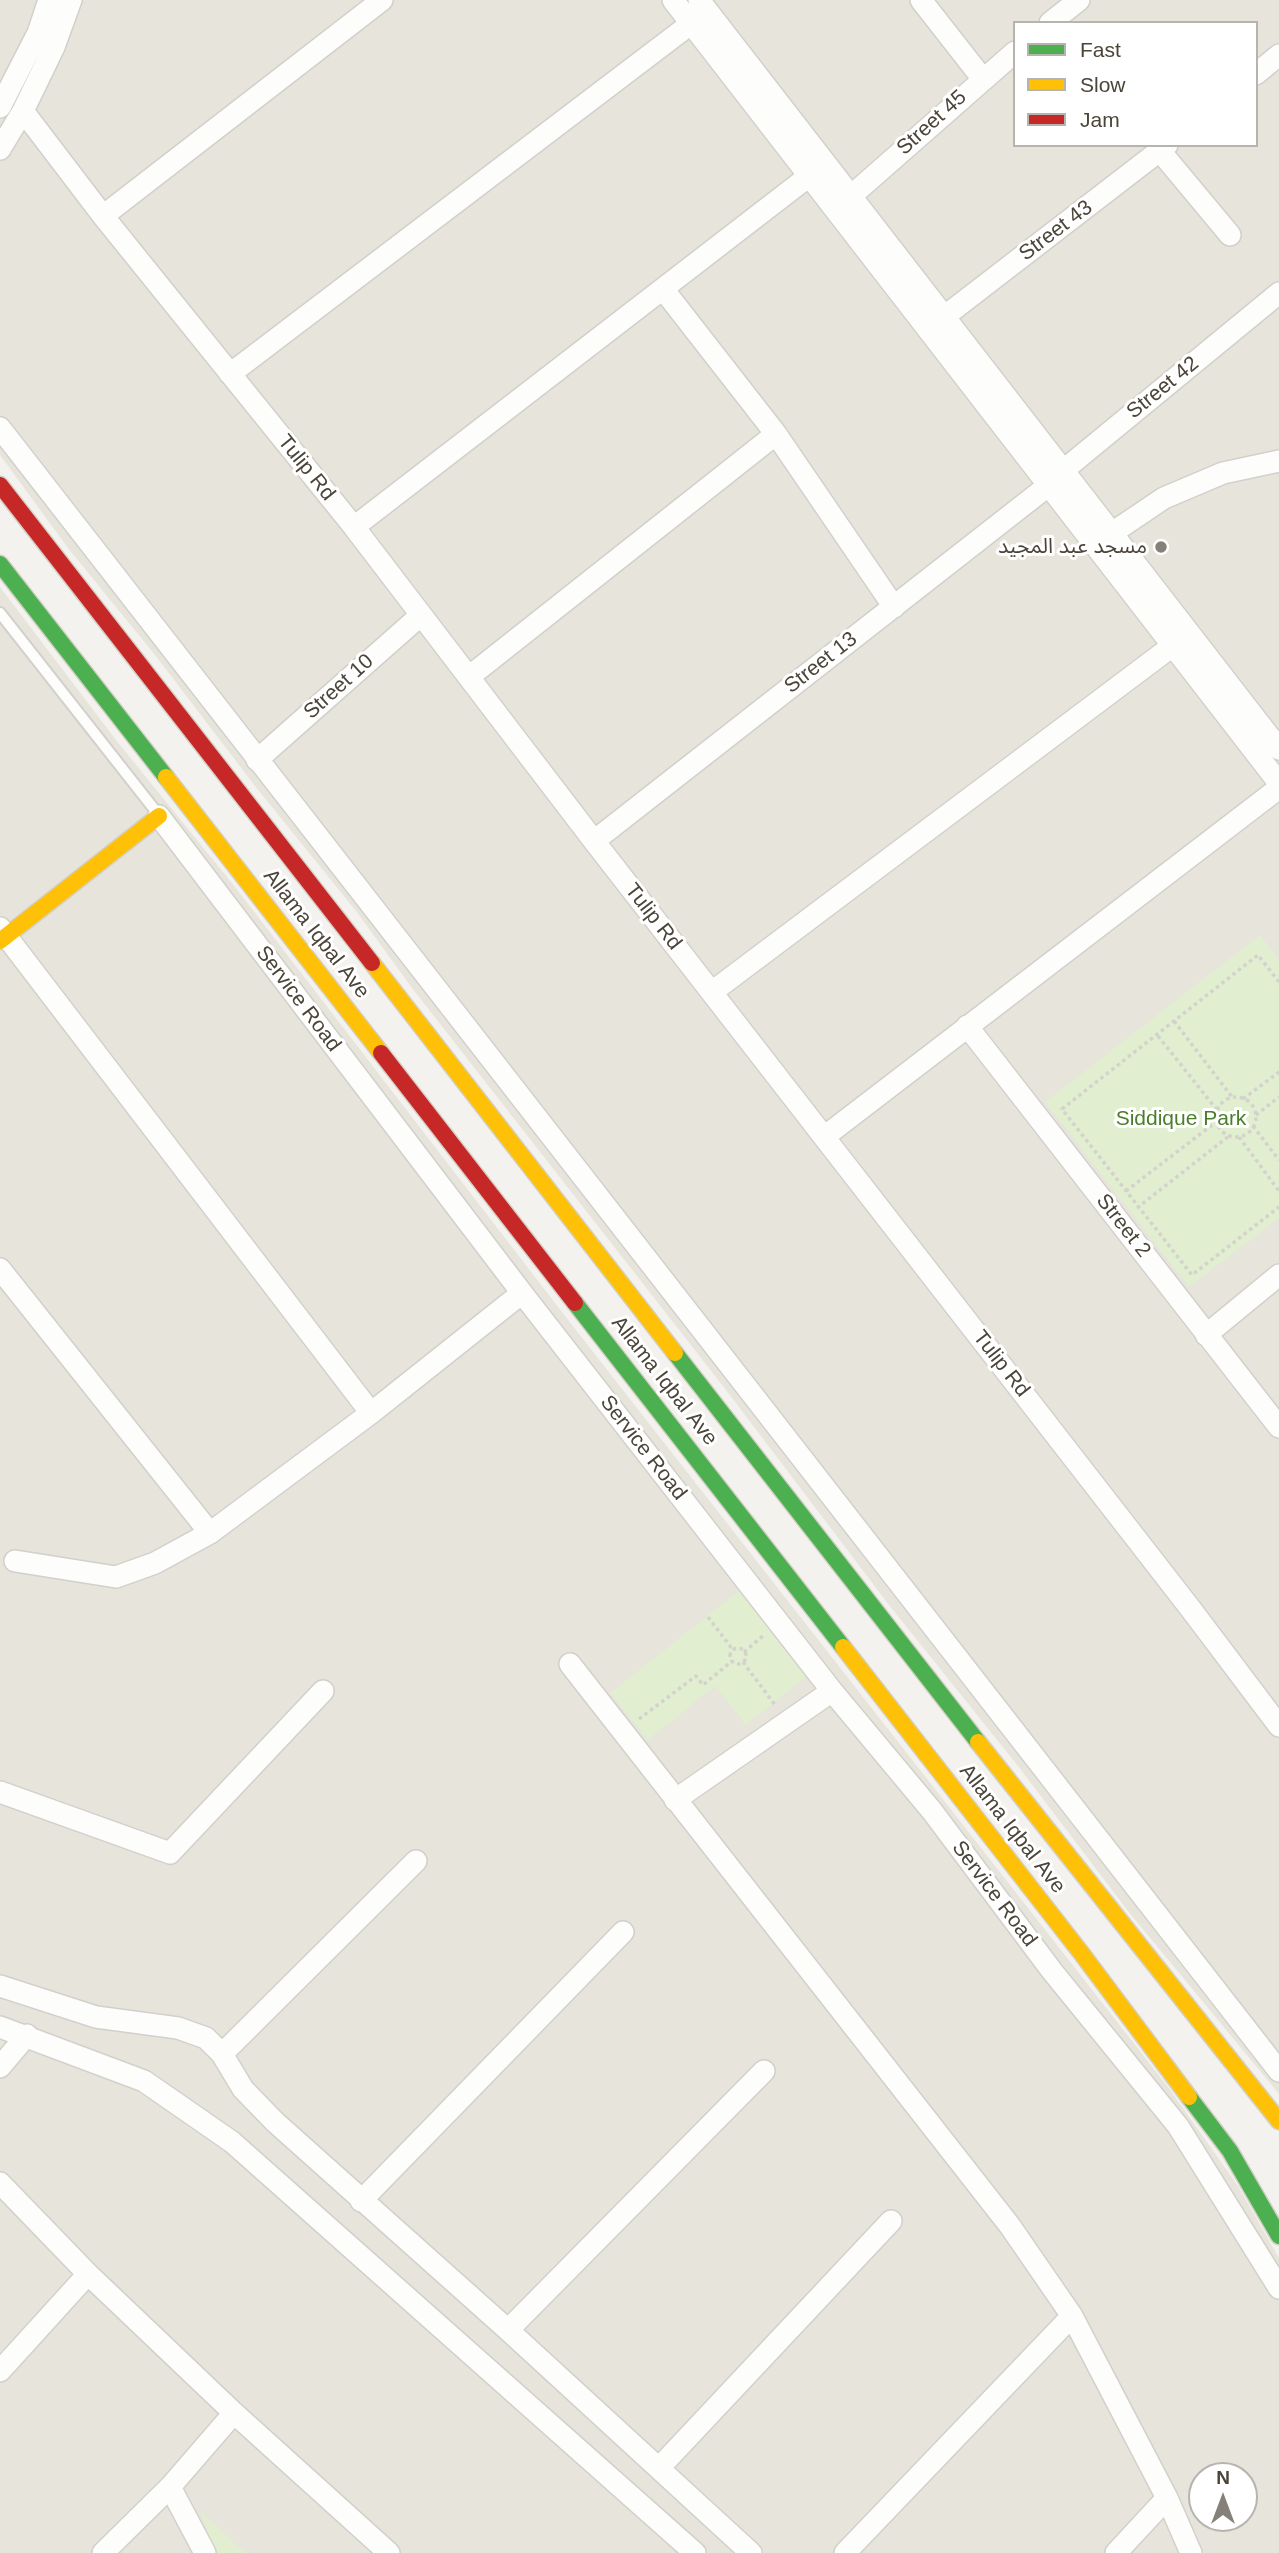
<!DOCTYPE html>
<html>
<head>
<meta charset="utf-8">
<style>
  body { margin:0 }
  #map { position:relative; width:1279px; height:2553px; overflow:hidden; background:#f4f2ee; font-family:Arial,sans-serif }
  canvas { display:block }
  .legend { position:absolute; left:1013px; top:21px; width:245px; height:126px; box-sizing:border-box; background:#fff; border:2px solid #b7b4b0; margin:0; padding:9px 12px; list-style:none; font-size:21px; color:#4b4439 }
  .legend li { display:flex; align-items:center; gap:14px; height:35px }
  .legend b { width:35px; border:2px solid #b7b4b0 }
  .north { position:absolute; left:1188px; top:2462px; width:70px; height:70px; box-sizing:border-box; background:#fff; border:2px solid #b7b4b0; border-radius:50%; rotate:0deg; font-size:19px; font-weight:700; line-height:28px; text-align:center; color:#4b4439 }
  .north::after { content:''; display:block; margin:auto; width:24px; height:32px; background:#868178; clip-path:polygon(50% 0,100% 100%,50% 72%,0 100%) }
</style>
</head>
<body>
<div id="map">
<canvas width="1279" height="2553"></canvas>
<ul class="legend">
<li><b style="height:9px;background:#4caf50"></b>Fast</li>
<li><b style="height:9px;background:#ffc107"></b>Slow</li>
<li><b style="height:9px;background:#c62828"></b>Jam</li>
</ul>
<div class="north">N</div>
</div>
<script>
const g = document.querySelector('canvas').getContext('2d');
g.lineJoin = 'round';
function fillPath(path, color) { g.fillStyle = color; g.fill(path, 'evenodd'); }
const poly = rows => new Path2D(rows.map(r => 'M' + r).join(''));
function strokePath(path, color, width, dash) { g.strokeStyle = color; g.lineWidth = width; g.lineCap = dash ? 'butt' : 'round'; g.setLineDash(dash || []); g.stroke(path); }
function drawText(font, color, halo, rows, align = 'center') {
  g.font = font + ' Arial,"Noto Sans Arabic",sans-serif'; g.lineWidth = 6; g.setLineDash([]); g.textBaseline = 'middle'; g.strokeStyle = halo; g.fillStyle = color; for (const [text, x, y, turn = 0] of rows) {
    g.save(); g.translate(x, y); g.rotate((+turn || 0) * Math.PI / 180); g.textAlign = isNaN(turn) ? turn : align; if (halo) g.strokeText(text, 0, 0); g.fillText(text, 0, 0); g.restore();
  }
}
fillPath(poly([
  [0,0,1279,0,1279,2094,1128,1911,1018,1766,889,1605,726,1390,412,988,356,911,255,786,155,655,68,548,0,455],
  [1015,23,1256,23,1256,145,1015,145],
  [0,587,116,740,235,887,565,1316,1168,2087,1238,2186,1279,2258,1279,2553,0,2553],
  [1202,2476,1244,2476,1244,2518,1202,2518]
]), '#e7e4dc');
fillPath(poly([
  [1260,935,1279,960,1279,1218,1189,1287,1045,1102],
  [739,1591,807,1676,746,1725,715,1686,648,1740,610,1693],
  [200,2511,245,2553,215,2553]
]), '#e1eecf');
const lane = poly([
  [0,613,158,814]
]);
const street = poly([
  [673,0,1279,783],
  [699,0,1279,749],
  [921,0,982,78],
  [1050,23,1079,0],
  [1256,74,1279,55],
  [0,107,38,33,49,0],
  [23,111,103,216,354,527,594,841,1190,1608,1279,1726],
  [0,149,23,111,54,47,71,0],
  [1160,151,1230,235],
  [851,196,1015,52],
  [103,216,382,0],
  [663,289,776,434,894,607],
  [945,316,1167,145],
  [230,374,701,16],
  [0,428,1279,2071],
  [354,527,809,176],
  [1112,533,1164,498,1223,473,1279,461],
  [470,676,776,434],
  [257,760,421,615],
  [159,816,522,1293,832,1691,932,1811,1052,1971,1178,2126,1279,2288],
  [594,841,1049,485,1065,469,1279,293],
  [0,928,371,1413],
  [712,992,1183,638],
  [967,1026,1279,1427],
  [824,1137,1279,788],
  [0,1269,210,1533],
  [1206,1335,1279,1275],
  [15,1561,116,1577,155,1563,210,1533,371,1413,522,1293],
  [570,1664,1010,2226,1072,2316,1167,2498,1191,2553],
  [0,1792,170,1853,323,1691],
  [675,1800,832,1691],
  [0,1986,96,2017,178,2028,206,2038,222,2054,243,2089,275,2122,508,2330,751,2553],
  [0,2027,144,2081,232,2142,695,2553],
  [222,2054,416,1861],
  [0,2067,27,2035],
  [0,2183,88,2274,234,2413,389,2553],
  [361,2201,623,1932],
  [508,2330,764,2071],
  [0,2371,88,2274],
  [659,2468,891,2221],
  [170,2487,205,2553],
  [103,2553,170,2487,234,2413],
  [845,2553,1072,2316],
  [1116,2553,1167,2498]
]);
const fast = poly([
  [0,564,166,777],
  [575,1303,843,1647],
  [675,1353,978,1742],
  [1189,2097,1230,2151,1279,2236]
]);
const slow = poly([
  [166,777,381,1053],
  [0,941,159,816],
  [372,963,675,1353],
  [843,1647,1082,1954,1189,2097],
  [978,1742,1279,2121]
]);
const jam = poly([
  [0,485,372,963],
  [381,1053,575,1303]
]);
strokePath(lane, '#d2d0cb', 14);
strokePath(street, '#d2d0cb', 24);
strokePath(fast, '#d3cfc5', 19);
strokePath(slow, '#d3cfc5', 19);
strokePath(jam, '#d3cfc5', 19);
strokePath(poly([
  [1279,982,1258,955,1062,1109,1192,1275,1279,1207],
  [1174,1021,1232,1097],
  [1158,1036,1217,1110],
  '1216 1117a20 20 0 1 1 40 0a20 20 0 1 1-40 0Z',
  [1243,1099,1279,1072],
  [1256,1115,1279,1097],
  [1253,1126,1279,1160],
  [1239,1137,1279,1191],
  [1126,1191,1216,1122],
  [1137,1208,1229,1136],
  [708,1617,733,1650],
  '730 1656a8 8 0 1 1 16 0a8 8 0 1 1-16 0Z',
  [744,1652,764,1635],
  [743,1662,775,1705],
  [639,1719,696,1676,703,1685,732,1661]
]), '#d3d2cc', 3.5, [3.5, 3.5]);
strokePath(lane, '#fdfdfc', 10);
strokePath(street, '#fdfdfc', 21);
strokePath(fast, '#4caf50', 16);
strokePath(slow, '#ffc107', 16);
strokePath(jam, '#c62828', 16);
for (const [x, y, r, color] of [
  [1161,547,7,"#868178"]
]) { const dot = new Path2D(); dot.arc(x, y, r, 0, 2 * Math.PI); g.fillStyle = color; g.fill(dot); strokePath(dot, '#fff', 2.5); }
drawText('21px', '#4b4439', '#fff', [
  ["Street 45",932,123,-42],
  ["Street 43",1056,231,-37],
  ["Street 42",1163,388,-39],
  ["Tulip Rd",306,468,51],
  ["Street 13",821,663,-38],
  ["Street 10",339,687,-42],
  ["Tulip Rd",653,917,52],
  ["Allama Iqbal Ave",316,934,52],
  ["Service Road",298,999,53],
  ["Street 2",1123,1226,52],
  ["Tulip Rd",1001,1364,52],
  ["Allama Iqbal Ave",664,1381,52],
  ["Service Road",643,1448,52],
  ["Allama Iqbal Ave",1012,1829,52],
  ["Service Road",994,1894,53]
]);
drawText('21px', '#4b4439', '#fff', [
  ["مسجد عبد المجید",1147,547]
], 'right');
drawText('21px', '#4a7f2a', '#fff', [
  ["Siddique Park",1181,1119]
]);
</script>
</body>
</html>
